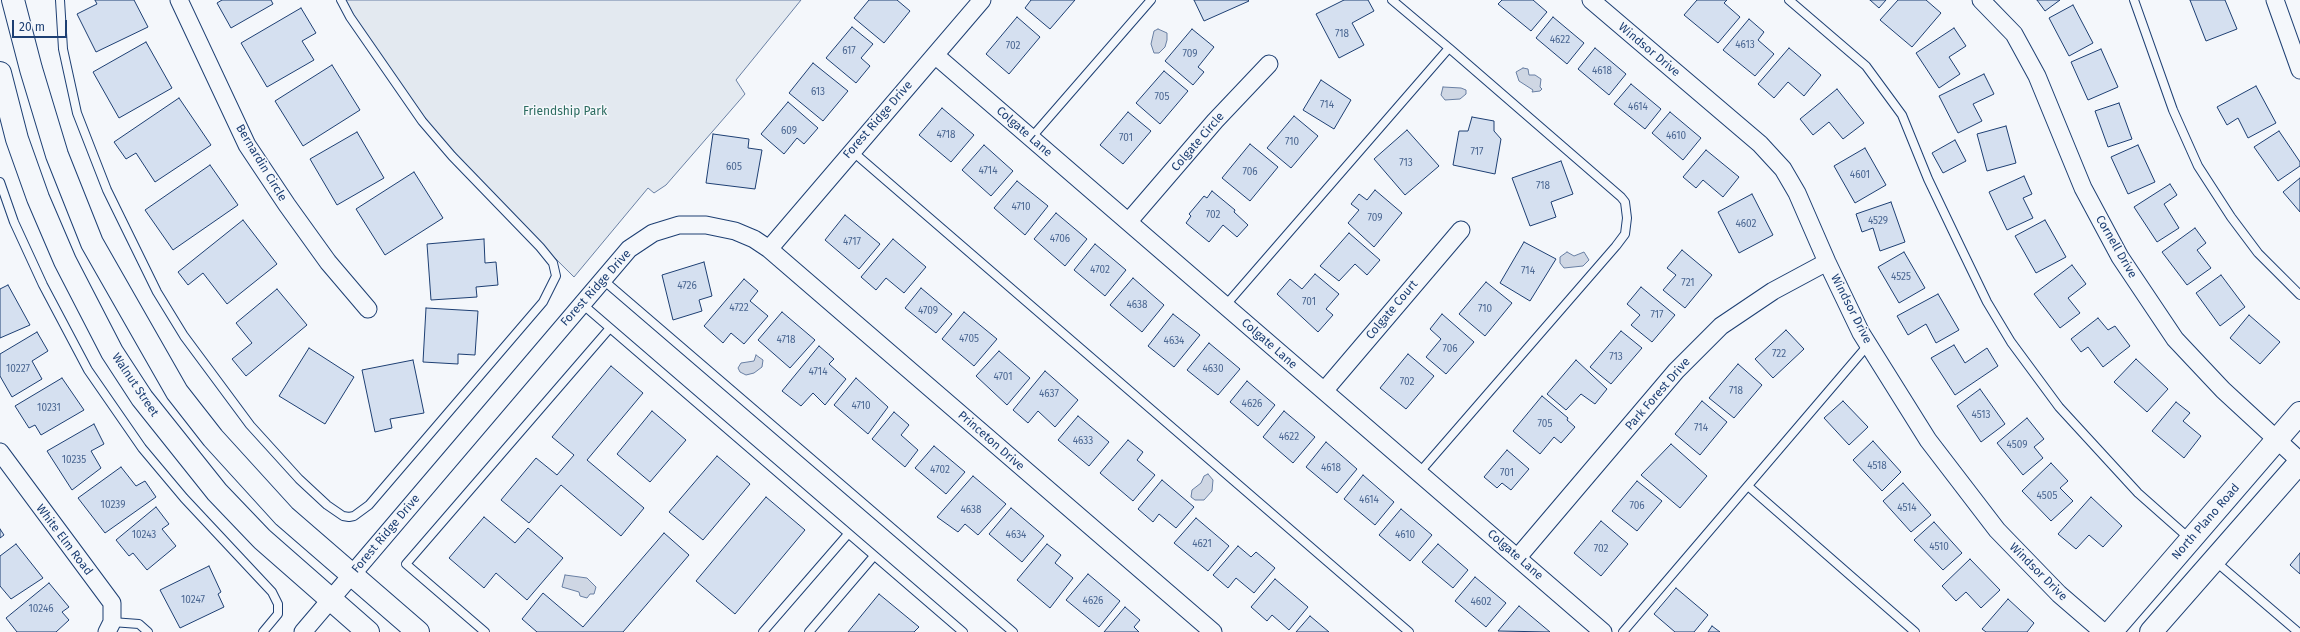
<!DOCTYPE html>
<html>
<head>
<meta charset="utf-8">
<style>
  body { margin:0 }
  #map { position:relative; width:2300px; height:632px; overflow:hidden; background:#f4f7fb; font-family:"Fira Sans",sans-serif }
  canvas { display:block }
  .scale { position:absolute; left:12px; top:20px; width:55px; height:18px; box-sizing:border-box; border:2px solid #1d3f73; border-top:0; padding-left:5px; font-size:12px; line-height:14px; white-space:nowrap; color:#1d3f73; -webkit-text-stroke:3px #f4f7fb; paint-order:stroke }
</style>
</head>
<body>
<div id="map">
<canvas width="2300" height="632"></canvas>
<div class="scale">20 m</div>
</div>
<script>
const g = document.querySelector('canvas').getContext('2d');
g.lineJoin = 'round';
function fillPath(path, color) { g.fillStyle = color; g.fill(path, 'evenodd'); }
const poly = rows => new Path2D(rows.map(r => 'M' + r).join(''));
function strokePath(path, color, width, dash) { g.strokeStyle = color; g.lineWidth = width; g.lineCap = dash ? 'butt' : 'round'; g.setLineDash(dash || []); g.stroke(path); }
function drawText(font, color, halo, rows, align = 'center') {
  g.font = font + ' "Fira Sans",sans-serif'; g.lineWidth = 3; g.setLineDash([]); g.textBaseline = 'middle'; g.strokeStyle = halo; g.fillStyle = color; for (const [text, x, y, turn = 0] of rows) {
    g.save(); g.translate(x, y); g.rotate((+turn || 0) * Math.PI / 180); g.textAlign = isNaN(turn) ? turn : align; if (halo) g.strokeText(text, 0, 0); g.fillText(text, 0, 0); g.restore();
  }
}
const green = poly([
  [341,0,801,0,736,80,745,94,666,185,654,193,648,188,574,277,452,156,341,0]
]);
fillPath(green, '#e3e9f0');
strokePath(green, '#687fa3', 1);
const water = poly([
  [1158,29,1167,33,1167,40,1165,47,1159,53,1154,53,1151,44,1154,31,1158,29],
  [1523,68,1528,69,1529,75,1535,75,1541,79,1540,87,1542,89,1540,91,1532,92,1533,90,1519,81,1516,72,1523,68],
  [1443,87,1461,88,1466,90,1466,94,1460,99,1445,100,1441,95,1443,87],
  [1567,252,1574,256,1584,252,1589,260,1583,266,1564,268,1560,263,1560,257,1567,252],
  [756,355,763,360,762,367,754,373,746,375,740,372,738,368,741,363,754,361,756,355],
  [1208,474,1213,480,1212,491,1204,500,1195,500,1191,497,1192,490,1201,483,1204,476,1208,474],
  [565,575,587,578,596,587,594,594,590,594,587,598,580,596,579,592,562,587,565,575]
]);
fillPath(water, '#cfd7e4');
strokePath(water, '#687fa3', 1);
const building = poly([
  [95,0,134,0,148,27,96,52,77,14,97,4,95,0],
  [222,0,271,0,273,4,231,28,217,3,222,0],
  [869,0,897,0,910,11,884,43,854,18,869,0],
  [1031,0,1075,0,1050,29,1025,8,1031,0],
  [1194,0,1248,0,1249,1,1204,21,1194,0],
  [1344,0,1368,0,1374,11,1352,23,1364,45,1339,58,1316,14,1344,0],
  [1502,0,1533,0,1547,12,1531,31,1498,4,1502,0],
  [1697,0,1727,0,1724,3,1740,17,1718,43,1684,15,1697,0],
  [1870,0,1886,0,1879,8,1870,0],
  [1898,0,1926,0,1941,13,1912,47,1880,20,1898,0],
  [2037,0,2060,0,2045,11,2037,0],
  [2190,0,2225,0,2237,29,2206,41,2190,0],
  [2073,5,2093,43,2069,56,2049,18,2073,5],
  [301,8,316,33,302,41,314,60,267,87,241,43,301,8],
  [1017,17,1040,37,1009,74,986,54,1017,17],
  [1553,17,1584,43,1567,64,1536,38,1553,17],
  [1749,19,1764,32,1758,40,1774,54,1755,76,1723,50,1749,19],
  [852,27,873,44,861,58,870,66,856,83,826,58,852,27],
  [1954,28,1966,46,1949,57,1960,74,1939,88,1916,53,1954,28],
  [1192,29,1214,47,1198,67,1204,72,1193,85,1165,61,1192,29],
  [146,42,172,88,119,118,93,72,146,42],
  [1595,48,1626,74,1609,95,1578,69,1595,48],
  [1789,48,1821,75,1804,96,1788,82,1774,98,1758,84,1789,48],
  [2101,49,2118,87,2088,100,2071,62,2101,49],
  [813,63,848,91,823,121,789,93,813,63],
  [332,65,360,110,303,146,275,101,332,65],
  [1164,71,1188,91,1160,124,1136,103,1164,71],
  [1984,74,1994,94,1973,104,1982,121,1958,133,1939,96,1984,74],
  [1321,80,1351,100,1334,129,1303,110,1321,80],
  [1631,84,1661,109,1645,129,1614,104,1631,84],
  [2256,86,2276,123,2248,138,2238,118,2227,125,2217,107,2256,86],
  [1837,89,1864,123,1843,139,1829,122,1813,135,1800,119,1837,89],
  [179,98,211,145,155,182,136,153,126,159,114,142,179,98],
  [788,102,818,128,804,144,797,138,784,154,761,134,788,102],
  [2119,103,2132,139,2108,147,2095,111,2119,103],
  [942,108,974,135,951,162,919,135,942,108],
  [1128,112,1151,131,1123,164,1100,145,1128,112],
  [1670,112,1701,138,1683,160,1652,133,1670,112],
  [1294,116,1318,136,1291,168,1267,148,1294,116],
  [1472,117,1494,121,1494,131,1501,139,1495,174,1453,165,1459,131,1468,131,1472,117],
  [2006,126,2016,163,1987,171,1977,134,2006,126],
  [1407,130,1439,166,1405,195,1374,159,1407,130],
  [2279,131,2300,162,2300,166,2278,181,2254,147,2279,131],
  [357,132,384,178,337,205,310,159,357,132],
  [713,134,749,139,748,148,762,150,755,189,706,183,713,134],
  [1955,140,1966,161,1943,173,1932,153,1955,140],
  [1250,144,1278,167,1250,201,1222,178,1250,144],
  [984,145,1013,171,991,196,962,170,984,145],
  [2138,145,2155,182,2128,194,2111,157,2138,145],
  [1865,148,1886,185,1855,203,1834,166,1865,148],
  [1706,150,1739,177,1723,197,1703,180,1696,188,1683,177,1706,150],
  [1561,161,1573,194,1551,202,1556,217,1530,226,1512,178,1561,161],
  [210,165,238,205,173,250,145,210,210,165],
  [414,172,443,218,385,255,356,209,414,172],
  [2024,176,2032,194,2023,198,2033,218,2007,230,1989,192,2024,176],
  [2300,178,2300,212,2283,192,2300,178],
  [1017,181,1048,206,1025,235,994,208,1017,181],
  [2170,184,2177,195,2164,204,2179,228,2157,242,2134,207,2170,184],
  [1375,190,1402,213,1374,247,1348,223,1359,210,1351,204,1359,194,1367,200,1375,190],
  [1212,191,1235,210,1234,212,1248,225,1237,237,1223,225,1209,242,1186,223,1191,216,1189,214,1204,196,1207,198,1212,191],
  [1752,194,1773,235,1739,253,1718,212,1752,194],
  [1891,202,1905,242,1880,251,1873,228,1862,232,1856,214,1891,202],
  [1056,213,1087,239,1065,266,1034,239,1056,213],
  [845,215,880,244,859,269,825,240,845,215],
  [243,220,277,264,227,304,203,273,188,285,178,272,243,220],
  [2045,220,2066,257,2036,273,2015,236,2045,220],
  [2195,228,2206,243,2197,250,2211,268,2187,285,2162,252,2195,228],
  [1349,233,1380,260,1367,275,1355,264,1339,281,1320,266,1349,233],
  [484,239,485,263,496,262,498,285,476,287,477,297,431,300,427,244,484,239],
  [893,239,926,267,904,293,886,278,876,290,861,277,893,239],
  [1524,242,1556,259,1530,301,1500,283,1524,242],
  [1095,244,1126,270,1105,296,1074,270,1095,244],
  [1682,250,1712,275,1685,308,1663,290,1676,275,1667,268,1682,250],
  [1904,252,1925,288,1899,303,1878,267,1904,252],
  [704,262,712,296,699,300,702,311,673,320,662,275,704,262],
  [2072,265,2086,284,2068,298,2080,313,2060,328,2034,294,2072,265],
  [1315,274,1339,294,1326,309,1333,315,1318,332,1277,294,1290,279,1302,289,1315,274],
  [2221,275,2245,307,2220,326,2196,293,2221,275],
  [1133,278,1164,305,1142,332,1110,305,1133,278],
  [744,279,758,291,750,301,768,316,744,344,731,333,723,343,704,326,744,279],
  [1486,282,1512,303,1485,336,1459,314,1486,282],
  [8,285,30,325,0,338,0,289,8,285],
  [1641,287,1675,315,1652,342,1631,325,1640,315,1627,304,1641,287],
  [921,288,952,314,936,333,905,308,921,288],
  [277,289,307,325,246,376,232,359,252,343,236,323,277,289],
  [1938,294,1959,330,1936,343,1926,324,1908,335,1897,316,1938,294],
  [426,308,478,311,475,355,458,354,458,364,423,362,426,308],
  [782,312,815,340,790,368,758,340,782,312],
  [964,312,997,339,974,366,942,339,964,312],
  [1173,314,1200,335,1174,367,1148,346,1173,314],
  [1442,314,1474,342,1446,374,1426,357,1441,339,1430,329,1442,314],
  [2249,315,2280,342,2260,364,2230,338,2249,315],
  [2098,318,2108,330,2115,326,2130,346,2103,367,2088,347,2081,352,2071,339,2098,318],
  [1786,330,1804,349,1773,378,1755,359,1786,330],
  [1621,331,1642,348,1611,384,1590,367,1621,331],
  [37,332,48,351,32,361,42,379,12,397,0,376,0,354,37,332],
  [1209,343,1240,369,1218,395,1187,370,1209,343],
  [1954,345,1965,363,1987,348,1998,366,1955,395,1931,358,1954,345],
  [819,346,834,359,829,364,846,379,825,405,813,393,801,406,782,391,819,346],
  [309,348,354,377,325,424,279,396,309,348],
  [999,351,1030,378,1007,405,976,376,999,351],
  [1408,354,1434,376,1406,409,1380,388,1408,354],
  [2136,359,2168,389,2147,412,2114,382,2136,359],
  [413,360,424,413,390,419,392,428,375,432,362,370,413,360],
  [1576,360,1607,389,1595,404,1581,394,1566,410,1547,394,1576,360],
  [1738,364,1762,385,1734,418,1709,398,1738,364],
  [611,366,643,393,587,460,644,508,621,536,561,485,529,523,501,500,536,458,557,475,574,455,552,437,611,366],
  [1045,371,1078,400,1055,427,1038,411,1028,423,1013,410,1045,371],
  [62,378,84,410,41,435,35,425,29,428,15,406,62,378],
  [856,378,888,407,868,434,834,405,856,378],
  [1247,381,1275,405,1258,426,1230,402,1247,381],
  [1980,389,2005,424,1981,442,1957,406,1980,389],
  [1542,396,1568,418,1567,420,1575,427,1561,443,1554,437,1540,454,1513,431,1542,396],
  [1702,401,1727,422,1700,455,1675,434,1702,401],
  [1843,401,1868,427,1849,445,1824,418,1843,401],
  [2176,402,2190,413,2183,421,2201,436,2184,458,2152,431,2176,402],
  [652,411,686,440,650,482,617,454,652,411],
  [1284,411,1315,437,1293,463,1263,437,1284,411],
  [894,412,909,425,901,435,918,450,905,467,872,439,894,412],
  [1078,416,1109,442,1089,466,1058,440,1078,416],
  [2027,418,2044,439,2034,447,2043,458,2023,475,1997,443,2027,418],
  [94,424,104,444,91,451,101,468,72,490,47,451,94,424],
  [1128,440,1143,452,1137,460,1155,475,1133,501,1100,473,1128,440],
  [1873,441,1901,472,1882,491,1853,460,1873,441],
  [1326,442,1357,469,1337,493,1306,467,1326,442],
  [1671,444,1707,476,1680,508,1641,475,1671,444],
  [934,446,965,472,946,494,915,468,934,446],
  [1507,450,1529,469,1511,490,1502,483,1497,488,1484,477,1507,450],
  [717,456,750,484,703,540,669,512,717,456],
  [2051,463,2068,481,2060,488,2073,501,2051,521,2022,491,2051,463],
  [121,467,136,486,145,481,156,497,105,533,78,498,121,467],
  [1363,475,1394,502,1375,525,1344,499,1363,475],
  [973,476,1006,504,978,535,965,524,958,532,937,517,973,476],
  [1162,480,1194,507,1176,528,1159,514,1153,522,1138,509,1162,480],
  [1637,481,1662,501,1637,531,1612,511,1637,481],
  [1903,483,1931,515,1911,532,1883,501,1903,483],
  [766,497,805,530,735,614,696,581,766,497],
  [2091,497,2122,526,2103,547,2089,535,2076,549,2058,534,2091,497],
  [156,507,169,524,162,529,176,546,147,570,133,553,129,556,116,540,156,507],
  [1011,508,1044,536,1022,562,989,534,1011,508],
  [1401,509,1432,535,1410,561,1379,535,1401,509],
  [484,517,515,543,528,528,563,558,527,600,496,573,484,588,449,558,484,517],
  [1196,518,1229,546,1208,571,1174,543,1196,518],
  [1601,521,1628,544,1601,576,1574,553,1601,521],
  [1934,522,1962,553,1943,570,1914,540,1934,522],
  [0,529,4,535,0,538,0,529],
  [664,533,689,555,623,632,537,632,522,619,543,593,583,627,664,533],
  [16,544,43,578,11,599,0,586,0,556,16,544],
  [1047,544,1061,555,1055,563,1073,578,1050,608,1017,580,1047,544],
  [1438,544,1468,570,1453,588,1422,562,1438,544],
  [1238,546,1251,557,1256,552,1275,568,1254,593,1236,578,1228,588,1213,575,1238,546],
  [2300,553,2300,574,2290,565,2300,553],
  [1970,559,2000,590,1981,608,1966,592,1956,601,1942,586,1970,559],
  [209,566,221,592,218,594,224,607,180,628,160,590,209,566],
  [1088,574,1120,601,1099,627,1066,600,1088,574],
  [1475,577,1506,603,1486,627,1455,601,1475,577],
  [1275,579,1308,607,1289,630,1272,615,1267,621,1251,607,1275,579],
  [49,583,69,607,62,612,69,620,56,632,17,632,6,618,49,583],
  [1676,588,1708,615,1694,632,1675,632,1654,614,1676,588],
  [879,594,919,627,914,632,848,632,879,594],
  [2008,599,2034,623,2027,632,1986,632,1982,629,2008,599],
  [1519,606,1550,632,1498,631,1519,606],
  [1125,607,1140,620,1134,627,1139,632,1104,632,1125,607],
  [1310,616,1329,632,1296,632,1310,616],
  [1712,626,1720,632,1708,632,1712,626]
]);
fillPath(building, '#d5e0f0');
strokePath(building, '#1d3f73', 1);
const lane = poly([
  [60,0,63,49,77,113,107,190,157,292,184,336,250,425,299,479,327,505,343,516,349,517,354,516,369,505,543,302,556,276,553,263,540,247,452,156,422,121,350,17,341,0],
  [1789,0,1866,66,1902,115,1928,179,1959,244,1987,302,2011,342,2059,407,2138,493,2190,539],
  [2134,0,2173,110,2198,166,2231,217,2258,253,2300,295],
  [1031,138,1151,0],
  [852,151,1409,632],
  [0,182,14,222,43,285,88,370,142,448,184,498,272,592,278,604,278,614,263,632],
  [602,279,1013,632],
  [581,303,610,328],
  [1225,306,1449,48,1392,0],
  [1419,473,1616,246,1625,234,1627,218,1625,202,1621,197,1449,48],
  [1748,486,1915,632],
  [2215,561,2298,632],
  [112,622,139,624,148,632],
  [485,632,406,564,610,328,963,632],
  [763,632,848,534],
  [809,632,874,556],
  [1623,632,1868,345]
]);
const street = poly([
  [179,0,247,145,287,205,328,262,368,309],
  [1591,0,1760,144,1783,169,1797,193,1827,262,1861,333,1928,440,1997,530,2059,594,2103,632],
  [1981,0,2014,34,2037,76,2083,188,2120,257,2175,339,2223,390,2300,461],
  [2275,0,2300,70],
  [935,55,1603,632],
  [1129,221,1215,121,1269,64],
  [769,249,982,0],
  [1324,391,1461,230],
  [0,452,112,603,112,622,107,632],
  [1518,557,1676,371,1721,326,1773,291,1827,262],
  [303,632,629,249,653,233,679,225,706,225,735,231,754,239,769,249,1213,632]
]);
const secondary = poly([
  [13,0,31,69,57,155,92,243,177,392,213,438,284,516,418,632],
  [0,73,17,139,38,198,65,261,112,352,142,398,217,492,262,539,368,632],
  [2111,632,2300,413],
  [2151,632,2300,462]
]);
strokePath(lane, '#1d3f73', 10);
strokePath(street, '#1d3f73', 19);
strokePath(secondary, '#1d3f73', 24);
strokePath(lane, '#f4f7fb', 8);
strokePath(street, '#f4f7fb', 17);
strokePath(secondary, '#f4f7fb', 22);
drawText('10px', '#4b6792', null, [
  ["718",1342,34],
  ["4622",1560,40],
  ["4613",1745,45],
  ["702",1013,46],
  ["617",849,51],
  ["709",1190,54],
  ["4618",1602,71],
  ["613",818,92],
  ["705",1162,97],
  ["714",1327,105],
  ["4614",1638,107],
  ["609",789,131],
  ["4718",946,135],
  ["4610",1676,136],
  ["701",1126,138],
  ["710",1292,142],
  ["717",1477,152],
  ["713",1406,163],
  ["605",734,167],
  ["4714",988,171],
  ["706",1250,172],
  ["4601",1860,175],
  ["718",1543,186],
  ["4710",1021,207],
  ["702",1213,215],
  ["709",1375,218],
  ["4529",1878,221],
  ["4602",1746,224],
  ["4706",1060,239],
  ["4717",852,242],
  ["4702",1100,270],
  ["714",1528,271],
  ["4525",1901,277],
  ["721",1688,283],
  ["4726",687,286],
  ["701",1309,302],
  ["4638",1137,305],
  ["4722",739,308],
  ["710",1485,309],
  ["4709",928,311],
  ["717",1657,315],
  ["4705",969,339],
  ["4718",786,340],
  ["4634",1174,341],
  ["706",1450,349],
  ["722",1779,354],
  ["713",1616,357],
  ["10227",18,369],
  ["4630",1213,369],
  ["4714",818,372],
  ["4701",1003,377],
  ["702",1407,382],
  ["718",1736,391],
  ["4637",1049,394],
  ["4626",1252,404],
  ["4710",861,406],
  ["10231",49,408],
  ["4513",1981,415],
  ["705",1545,424],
  ["714",1701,428],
  ["4622",1289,437],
  ["4633",1083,441],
  ["4509",2017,445],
  ["10235",74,460],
  ["4518",1877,466],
  ["4618",1331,468],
  ["4702",940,470],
  ["701",1507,473],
  ["4505",2047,496],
  ["4614",1369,500],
  ["10239",113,505],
  ["706",1637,506],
  ["4514",1907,508],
  ["4638",971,510],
  ["10243",144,535],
  ["4634",1016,535],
  ["4610",1405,535],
  ["4621",1202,544],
  ["4510",1939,547],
  ["702",1601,549],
  ["10247",193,600],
  ["4626",1093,601],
  ["4602",1481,602],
  ["10246",41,609]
]);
drawText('12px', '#1d3f73', '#f4f7fb', [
  ["Windsor Drive",1649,50,40],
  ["Forest Ridge Drive",878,120,-49],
  ["Colgate Lane",1024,132,41],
  ["Colgate Circle",1198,142,-49],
  ["Bernardin Circle",261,163,59],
  ["Cornell Drive",2116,247,60],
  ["Forest Ridge Drive",596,288,-48],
  ["Windsor Drive",1851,309,63],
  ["Colgate Court",1392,310,-50],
  ["Colgate Lane",1269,344,41],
  ["Walnut Street",135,385,56],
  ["Park Forest Drive",1658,394,-49],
  ["Princeton Drive",991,441,41],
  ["North Plano Road",2206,522,-49],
  ["Forest Ridge Drive",386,534,-50],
  ["White Elm Road",64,540,53],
  ["Colgate Lane",1515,555,41],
  ["Windsor Drive",2038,572,45]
]);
drawText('12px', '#2c6c60', '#f4f7fb', [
  ["Friendship Park",565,112]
]);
</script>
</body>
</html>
